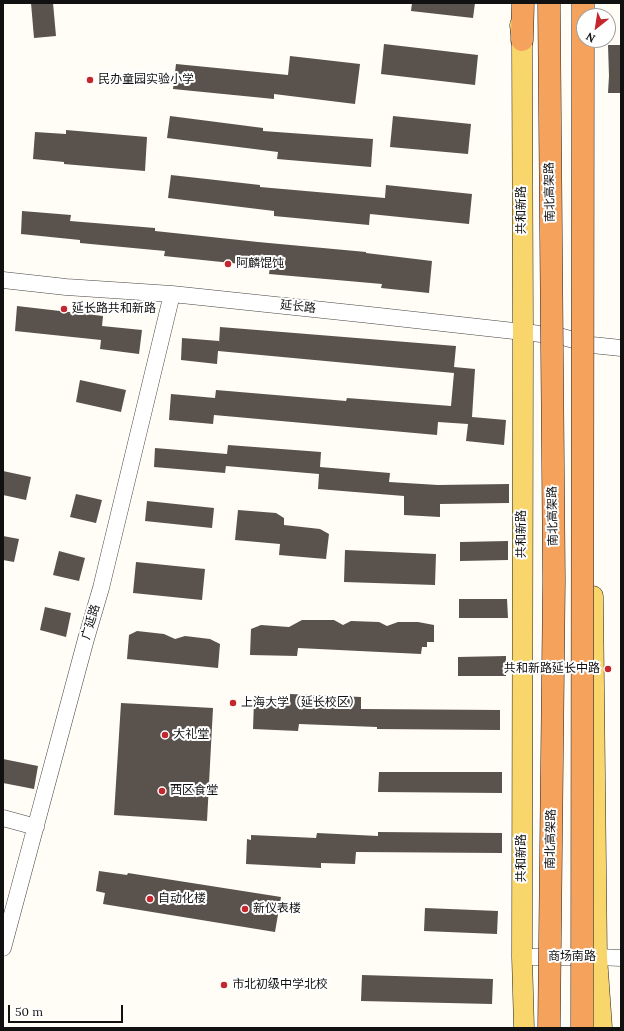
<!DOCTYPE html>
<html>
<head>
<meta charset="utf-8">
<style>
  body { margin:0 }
  #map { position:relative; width:624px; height:1031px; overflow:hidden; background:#fffdf5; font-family:Lora,serif }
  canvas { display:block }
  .frame { position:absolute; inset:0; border:4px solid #111; pointer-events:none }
  .north { position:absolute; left:576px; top:8px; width:40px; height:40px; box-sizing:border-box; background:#fff; border:1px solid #a0a0a0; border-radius:50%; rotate:210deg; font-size:11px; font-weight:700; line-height:16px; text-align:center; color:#111 }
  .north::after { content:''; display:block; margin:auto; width:14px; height:18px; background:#c4262e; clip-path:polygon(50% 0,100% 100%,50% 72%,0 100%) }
  .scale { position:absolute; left:8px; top:1005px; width:115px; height:18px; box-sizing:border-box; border:2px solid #111; border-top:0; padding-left:5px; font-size:12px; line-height:14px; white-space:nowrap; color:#111; -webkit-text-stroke:3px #fff; paint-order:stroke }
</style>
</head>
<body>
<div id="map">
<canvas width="624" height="1031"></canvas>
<div class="frame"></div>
<div class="north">N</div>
<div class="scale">50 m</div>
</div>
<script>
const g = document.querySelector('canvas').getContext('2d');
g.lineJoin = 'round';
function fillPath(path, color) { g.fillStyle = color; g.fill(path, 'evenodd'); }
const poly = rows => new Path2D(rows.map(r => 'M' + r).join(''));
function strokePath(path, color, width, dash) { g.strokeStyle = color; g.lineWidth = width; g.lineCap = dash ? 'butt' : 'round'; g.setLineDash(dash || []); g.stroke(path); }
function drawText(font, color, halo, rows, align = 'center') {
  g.font = font + ' Lora,"Noto Sans SC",serif'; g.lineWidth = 4; g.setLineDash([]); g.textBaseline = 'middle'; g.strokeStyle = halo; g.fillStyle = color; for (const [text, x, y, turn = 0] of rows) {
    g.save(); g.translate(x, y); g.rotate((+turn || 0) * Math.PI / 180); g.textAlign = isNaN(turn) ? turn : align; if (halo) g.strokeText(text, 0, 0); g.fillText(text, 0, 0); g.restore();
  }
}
fillPath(poly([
  [31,3,53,3,56,36,34,38],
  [412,3,475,3,473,18,411,11],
  [384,44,478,55,475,85,381,74],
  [608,45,621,45,621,93,608,93,609,76],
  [290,56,360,64,355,104,274,94,274,99,173,89,176,64,288,75],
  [170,116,263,128,263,131,373,139,371,167,277,159,278,152,167,138],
  [393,116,471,124,468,154,390,147],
  [66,130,147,137,145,171,64,164,64,162,33,159,35,132,66,134],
  [171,175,260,185,260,187,385,198,386,185,472,194,469,224,370,214,369,225,274,216,274,211,168,198],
  [22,211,71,215,70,221,155,228,155,231,258,242,366,252,366,253,432,261,429,293,381,288,382,284,269,274,270,267,164,256,165,251,80,243,80,240,21,234],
  [17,306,103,316,102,326,142,330,139,354,100,349,101,340,15,331],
  [220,327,456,346,454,367,475,369,472,417,506,420,504,445,466,441,468,424,438,422,437,435,214,415,213,424,169,420,171,394,215,398,216,390,346,401,347,398,451,406,454,373,218,351,217,364,181,360,182,338,219,341,219,344],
  [80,380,126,390,121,412,76,402],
  [228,445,321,452,320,467,390,473,389,482,438,485,509,484,509,503,440,504,440,517,404,515,404,496,318,489,319,474,226,466,225,473,154,467,155,448,227,454],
  [3,471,31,477,26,500,3,495],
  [76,494,102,500,96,523,70,517],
  [147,501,214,508,212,528,145,521],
  [238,510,276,513,284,518,284,525,320,529,329,534,326,559,279,555,280,544,235,540],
  [3,536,19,539,14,562,3,560],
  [508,541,508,560,460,561,460,542],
  [345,550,436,554,435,585,344,582],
  [59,551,85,558,79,581,53,575],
  [136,562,205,569,202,600,133,593],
  [459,599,507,599,508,618,459,618],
  [45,607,71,613,66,637,40,630],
  [302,620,334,620,343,625,351,621,379,622,387,626,398,622,418,622,434,625,434,642,427,642,427,647,422,647,421,654,298,648,297,656,250,655,251,629,261,625,289,627],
  [137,631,164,634,175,639,185,636,210,639,220,644,218,668,127,659,129,635],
  [506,656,506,676,458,676,458,657],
  [290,694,361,697,361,709,500,710,500,730,377,729,377,727,299,724,298,731,253,729,254,701,290,702],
  [121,703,213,708,207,821,114,815],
  [3,759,38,766,34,789,3,783],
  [379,772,502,772,502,793,378,792],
  [378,832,502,833,502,853,356,852,355,864,321,863,321,868,246,864,247,839,251,840,251,835,316,838,317,833,378,836],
  [99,871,127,875,128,873,281,897,275,932,103,904,105,893,96,891],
  [425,908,498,911,497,934,424,931],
  [362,975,493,979,492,1004,361,1001]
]), '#5a524d');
const minor = poly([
  [3,280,66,287,172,294,370,315,559,336,592,345,621,348],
  [3,818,36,827],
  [3,948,86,639,101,588,172,294],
  [522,957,597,957,621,958]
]);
const major = poly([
  [520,25,522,40,523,332,522,957,524,1028],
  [593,596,597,957,602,1028]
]);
const highway = poly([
  [522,40,523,3]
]);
strokePath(minor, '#444', 17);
strokePath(major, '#222', 21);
strokePath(highway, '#222', 23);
strokePath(minor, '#fff', 16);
strokePath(major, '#f9d66b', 20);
strokePath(highway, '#f5a25d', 22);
const highwayBridge = poly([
  [549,1028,554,580,549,3],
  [582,1028,583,3]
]);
strokePath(highwayBridge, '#222', 23, []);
strokePath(highwayBridge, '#f5a25d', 22);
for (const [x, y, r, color] of [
  [90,80,4,"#c4262e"],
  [228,264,4,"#c4262e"],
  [64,309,4,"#c4262e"],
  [608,669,4,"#c4262e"],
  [233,703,4,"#c4262e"],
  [165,735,4,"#c4262e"],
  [162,791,4,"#c4262e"],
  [150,899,4,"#c4262e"],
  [245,909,4,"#c4262e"],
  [224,985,4,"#c4262e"]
]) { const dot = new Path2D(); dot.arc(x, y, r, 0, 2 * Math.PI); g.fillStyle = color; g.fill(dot); strokePath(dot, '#fff', 1.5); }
drawText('12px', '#111', '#fff', [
  ["民办童园实验小学",98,80],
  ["阿麟馄饨",236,264],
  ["延长路共和新路",72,309],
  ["共和新路延长中路",600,669,"right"],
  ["上海大学（延长校区）",241,703],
  ["大礼堂",173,735],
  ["西区食堂",170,791],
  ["自动化楼",158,899],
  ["新仪表楼",253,909],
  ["市北初级中学北校",232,985]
], 'left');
drawText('12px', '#111', '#fff', [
  ["南北高架路",550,192,-91],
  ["共和新路",522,210,-90],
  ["延长路",298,307,6],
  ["南北高架路",553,516,-91],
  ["共和新路",522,534,-90],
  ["广延路",91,622,-73],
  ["南北高架路",551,839,-89],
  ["共和新路",522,858,-90],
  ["商场南路",572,957]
]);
</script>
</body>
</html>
